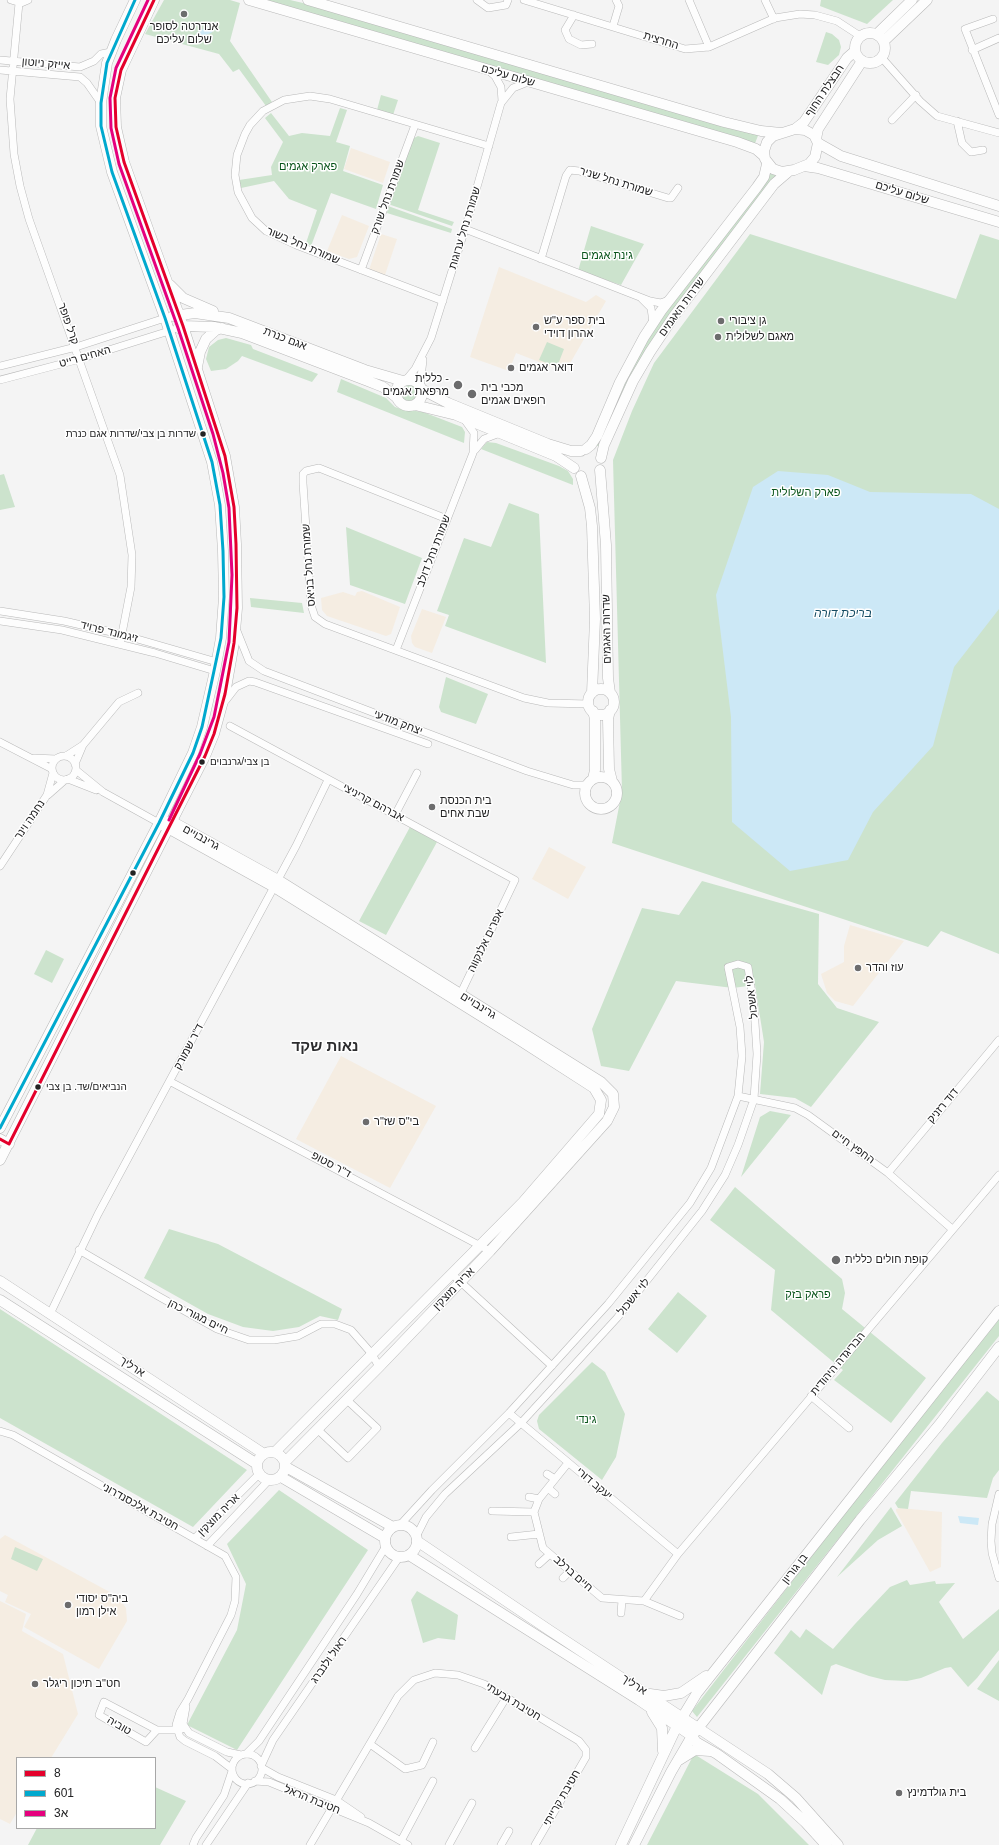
<!DOCTYPE html>
<html>
<head>
<meta charset="utf-8">
<style>
  body { margin:0 }
  #map { position:relative; width:999px; height:1845px; overflow:hidden; background:#f4f4f4; font-family:Arial,Heebo,sans-serif }
  canvas { display:block }
  .legend { position:absolute; left:16px; top:1757px; width:140px; height:72px; box-sizing:border-box; background:#fff; border:1px solid #a7a7a7; margin:0; padding:5px 7px; list-style:none; font-size:12px; color:#232324 }
  .legend li { display:flex; align-items:center; gap:8px; height:20px }
  .legend b { width:20px; border:1px solid #a7a7a7 }
</style>
</head>
<body>
<div id="map">
<canvas width="999" height="1845"></canvas>
<ul class="legend">
<li><b style="height:5px;background:#e4002b"></b>8</li>
<li><b style="height:5px;background:#00a9ce"></b>601</li>
<li><b style="height:5px;background:#e5007d"></b>3א</li>
</ul>
</div>
<script>
const g = document.querySelector('canvas').getContext('2d');
g.lineJoin = 'round';
function fillPath(path, color) { g.fillStyle = color; g.fill(path, 'evenodd'); }
const poly = rows => new Path2D(rows.map(r => 'M' + r).join(''));
function strokePath(path, color, width, dash) { g.strokeStyle = color; g.lineWidth = width; g.lineCap = dash ? 'butt' : 'round'; g.setLineDash(dash || []); g.stroke(path); }
function drawText(font, color, halo, rows, align = 'center') {
  g.font = font + ' Arial,Heebo,sans-serif'; g.lineWidth = 3; g.setLineDash([]); g.textBaseline = 'middle'; g.strokeStyle = halo; g.fillStyle = color; for (const [text, x, y, turn = 0] of rows) {
    g.save(); g.translate(x, y); g.rotate((+turn || 0) * Math.PI / 180); g.textAlign = isNaN(turn) ? turn : align; if (halo) g.strokeText(text, 0, 0); g.fillText(text, 0, 0); g.restore();
  }
}
fillPath(poly([
  [351,148,390,162,383,183,344,169],
  [342,215,369,226,357,257,349,259,327,251],
  [381,234,397,239,385,275,369,270],
  [499,267,586,302,596,295,606,301,565,372,516,353,509,371,470,357],
  [362,591,400,607,391,634,386,636,327,616,322,610,321,598,343,592,355,596,357,592],
  [422,609,446,617,432,653,415,647,412,643,411,636],
  [549,847,586,867,568,899,532,879],
  [850,925,904,941,853,1006,835,1001,827,993,821,974,844,962,844,946],
  [341,1056,436,1106,390,1188,296,1139],
  [900,1508,942,1512,941,1567,930,1572,896,1511,896,1509],
  [5,1535,117,1596,126,1608,127,1621,99,1669,24,1627,31,1614,5,1602,8,1595,0,1591,0,1539],
  [0,1601,26,1614,22,1631,63,1654,78,1714,51,1758,17,1758,17,1812,10,1824,0,1819]
]), '#f5ede2');
fillPath(poly([
  [164,0,230,0,240,3,230,41,272,102,266,106,239,69,233,72,219,54,145,34],
  [264,0,290,0,303,3,759,133,754,146],
  [821,0,893,0,867,24,820,6],
  [826,32,832,34,839,40,841,47,839,55,828,65,816,62],
  [381,95,398,100,393,115,377,110],
  [340,108,347,110,336,142,350,146,343,171,383,185,376,209,331,193,311,246,306,243,317,210,289,199,274,181,241,188,239,180,272,175,271,167,283,142,265,118,271,113,289,136,302,133,330,136],
  [418,136,440,143,418,210,454,222,452,226,388,204,410,140],
  [771,172,777,176,691,289,600,447,595,445,625,379,653,329],
  [388,206,452,229,451,233,387,213],
  [591,226,644,244,621,285,578,271],
  [750,234,956,299,980,234,999,240,999,954,941,931,928,947,612,843,622,791,613,460,632,411,654,363],
  [226,338,251,345,253,349,318,374,312,382,242,356,238,361,226,369,211,371,206,359,209,347,218,340],
  [547,342,564,349,557,367,539,360],
  [341,379,386,398,395,407,401,409,423,412,462,427,465,432,464,443,337,392],
  '399 392a10 10 0 1 1 20 0a10 10 0 1 1-20 0Z',
  [487,442,496,443,559,466,568,471,573,479,573,485,481,449],
  [4,474,15,507,0,510,0,475],
  [509,503,539,514,546,663,445,626,449,615,437,611,464,538,491,547],
  [346,527,422,558,405,604,350,585],
  [250,598,302,603,304,613,251,607],
  [446,677,488,694,476,724,441,712,439,707],
  [410,827,437,842,386,935,359,921],
  [702,881,819,914,818,984,837,1008,879,1022,811,1107,795,1098,760,1094,764,1042,755,985,733,988,676,981,629,1071,601,1066,592,1029,642,908,679,915],
  [46,950,64,959,52,983,34,974],
  [770,1111,791,1115,741,1177,760,1117],
  [735,1187,842,1279,845,1293,842,1309,926,1378,891,1423,834,1380,843,1370,771,1310,775,1270,710,1220],
  [169,1229,218,1244,342,1309,338,1320,320,1316,299,1327,273,1331,243,1327,208,1314,144,1278],
  [678,1292,707,1316,677,1353,648,1329],
  [0,1309,247,1470,193,1527,0,1418],
  [999,1319,999,1336,697,1717,692,1711,875,1474],
  [592,1362,605,1372,625,1414,616,1457,602,1480,539,1429,537,1421,539,1415],
  [987,1391,999,1401,999,1470,993,1478,987,1498,911,1491,908,1509,898,1508,895,1503,942,1443],
  [279,1490,368,1550,237,1750,187,1725,237,1630,246,1584,227,1544],
  [891,1507,902,1526,878,1540,837,1577],
  [15,1547,43,1559,37,1571,11,1559],
  [907,1580,910,1585,935,1581,936,1584,955,1583,939,1602,963,1639,999,1609,999,1650,977,1678,968,1687,951,1667,945,1668,921,1678,907,1681,885,1680,869,1676,836,1664,831,1666,822,1695,774,1653,791,1630,800,1638,806,1629,833,1649,855,1624,890,1587],
  [417,1591,458,1615,455,1640,438,1638,423,1643,411,1600],
  [999,1660,999,1701,977,1689],
  [694,1754,758,1794,809,1845,647,1845],
  [155,1787,186,1801,160,1845,28,1845,37,1828,155,1828]
]), '#cce3cd');
fillPath(poly([
  [216,22,216,28,211,33,202,36,196,33],
  [778,471,828,475,870,492,971,494,999,509,999,609,954,667,933,746,873,812,848,860,790,871,732,822,731,717,716,595,753,487],
  [958,1516,979,1518,978,1525,960,1523]
]), '#cce8f6');
const street = poly([
  [11,0,21,3,28,0],
  [477,0,488,8,506,5,508,0],
  [524,0,685,49,709,47,775,18,800,14,815,15,837,21,860,36],
  [689,0,709,47],
  [765,0,774,19],
  [19,3,10,99,14,154,20,186,29,219,120,475,132,555,131,587,120,644],
  [574,15,565,30,569,39,581,45,592,44],
  [993,19,965,29,999,115],
  [613,26,619,6,616,0],
  [972,50,999,38],
  [882,58,920,101,937,116,999,133],
  [0,60,80,67,94,61,101,54,111,52],
  [0,70,80,77,87,83,101,103],
  [488,70,495,76,501,87,502,101],
  [892,120,916,95],
  [957,121,962,143,971,152,983,150],
  [465,229,650,301,661,303,671,299],
  [541,259,566,176,570,170,579,171,668,198,671,198,678,188],
  [361,270,415,125],
  [642,299,651,308,653,323],
  [443,301,296,245,266,231,252,218,238,192,235,175,237,155,245,134,250,125,263,111,284,100,310,96,330,99,489,146],
  [0,366,76,347,165,318],
  [0,380,80,359,169,331],
  [406,380,415,369,431,338,465,229,501,103,513,88,528,82],
  [420,386,423,360],
  [475,450,484,439,500,433],
  [447,519,319,468,306,471,303,474,303,483,311,605,315,617,325,624,524,698,548,703,589,704],
  [0,611,64,621,120,634,217,662],
  [0,621,62,630,155,653,215,671],
  [237,631,249,661,264,671,527,771,573,785,587,785],
  [396,650,473,453,474,433,464,419],
  [226,700,236,687,249,681,255,682,428,744],
  [230,726,515,880,459,997],
  [0,742,52,769],
  [66,756,83,745,119,702,138,693],
  '52 768a12 12 0 1 1 24 0a12 12 0 1 1-24 0Z',
  [34,758,56,759],
  [75,764,83,745],
  [76,770,103,792,159,823],
  [68,779,96,790],
  [48,795,65,780],
  [395,815,417,773],
  [0,866,47,795,53,773],
  [171,1082,490,1251],
  [738,1096,795,1108,808,1115,888,1173,952,1229],
  [888,1173,999,1040],
  [79,1250,158,1296,217,1329,249,1340,274,1340,298,1336,321,1324,335,1324,351,1330,372,1354,379,1367],
  [452,1274,552,1366],
  [50,1314,98,1214,296,846,328,780],
  [811,1396,849,1428],
  [509,1413,678,1554],
  [317,1429,348,1458,377,1428,347,1400],
  [0,1431,13,1435,225,1556,236,1577,235,1601,231,1615,188,1699,180,1712,176,1725,180,1737,185,1741,215,1756,232,1769],
  [568,1463,539,1499,534,1512,543,1548,602,1598,644,1601,678,1554,999,1175],
  [547,1474,555,1479],
  [548,1488,555,1494],
  [999,1494,992,1524,991,1541,992,1553,999,1578],
  [529,1497,539,1499],
  [492,1511,534,1512],
  [400,1525,432,1490,509,1413,608,1304,690,1203,711,1168,738,1096,742,1056,740,1027,728,967,738,964,748,967,754,1007,757,1054,754,1099,738,1145,725,1175,702,1211,617,1318,521,1423,445,1494,426,1517,416,1537],
  [511,1537,539,1534],
  [195,1538,259,1474],
  [207,1546,268,1481],
  [539,1564,550,1554],
  [563,1578,570,1571],
  [644,1601,680,1616],
  [621,1613,622,1600],
  [186,1707,183,1724,189,1733,227,1752,241,1755],
  [157,1730,146,1742,99,1715,104,1702,157,1730,177,1730,185,1728],
  [370,1744,405,1769,422,1765,433,1742],
  [475,1748,506,1698],
  [246,1754,259,1741,357,1594,386,1546],
  '232 1769a15 15 0 1 1 30 0a15 15 0 1 1-30 0Z',
  [261,1766,273,1740,400,1556],
  [262,1768,278,1777,336,1800,361,1817],
  [255,1781,269,1782,369,1823,408,1845],
  [401,1841,433,1781],
  [193,1845,196,1838,224,1795,232,1771],
  [206,1845,248,1783],
  [310,1845,398,1696,414,1680,435,1673,458,1675,484,1684,579,1741,586,1750,586,1757,535,1845],
  [449,1845,472,1803],
  [501,1845,509,1831]
]);
const secondary = poly([
  [249,0,737,142,756,149,764,156],
  [308,0,724,122,761,131,781,133],
  '855 48a15 15 0 1 1 30 0a15 15 0 1 1-30 0Z',
  [877,34,912,0],
  [884,41,927,0],
  [795,129,805,130,814,135,818,143,815,157,809,164,794,170,782,172,773,169,765,159,764,151,767,142,773,136,795,129],
  [795,129,804,122,847,58,855,51],
  [816,139,818,129,862,61],
  [818,143,841,156,999,206],
  [804,166,818,168,999,222],
  [170,285,183,298,213,311],
  [173,316,195,313,229,318,365,370,403,381],
  [178,328,183,326,214,327,242,333,368,381,383,387,396,397],
  [197,367,200,352,206,339,216,330,222,328],
  '396 393a13 13 0 1 1 26 0a13 13 0 1 1-26 0Z',
  [421,389,448,403,548,444,571,451,581,451],
  [415,405,456,415,556,456,574,468],
  [586,449,591,445,597,436,620,382,644,337,661,311,757,187,764,177,767,164],
  [601,458,604,445,633,381,650,352,674,316,774,184,788,172],
  [600,470,606,545,608,678,610,693],
  [581,476,590,508,592,526,595,619,592,693],
  '588 702a13 13 0 1 1 26 0a13 13 0 1 1-26 0Z',
  [610,710,608,719,609,769,612,781],
  '585 793a16 16 0 1 1 32 0a16 16 0 1 1-32 0Z',
  [593,779,595,770,595,719,593,711],
  [166,822,173,822,278,880,601,1082,613,1094,614,1107,607,1121,490,1251,379,1367,285,1462],
  [164,826,274,887,518,1039,594,1088,601,1100,599,1114,523,1202,275,1452],
  [0,1128,159,823,193,753,202,727,215,671,221,638,224,597,223,551,220,505,212,462,165,318,112,172,101,126,101,103,107,63,116,40,135,0],
  [0,1139,9,1144],
  [0,1160,205,756,214,734,225,694,234,643,237,608,236,544,234,507,225,456,183,326,124,162,116,127,115,98,121,70,154,0],
  [0,1281,264,1454],
  [0,1300,257,1464],
  '257 1466a14 14 0 1 1 28 0a14 14 0 1 1-28 0Z',
  [286,1467,393,1527],
  [281,1477,385,1538],
  '385 1541a16 16 0 1 1 32 0a16 16 0 1 1-32 0Z',
  [417,1541,549,1630,768,1774,796,1798,838,1845],
  [409,1555,639,1700,692,1736,696,1742,717,1754,780,1799,805,1822,826,1845],
  [650,1694,664,1696,681,1693,706,1676],
  [652,1712,662,1728,663,1751],
  [679,1760,695,1750,710,1751],
  [621,1845,677,1726,697,1693,999,1311],
  [634,1845,671,1772,692,1736,860,1520,939,1425,999,1347]
]);
strokePath(street, '#b9b9b9', 8);
strokePath(secondary, '#b9b9b9', 11);
strokePath(street, '#fdfdfd', 7);
strokePath(secondary, '#fdfdfd', 10);
strokePath(poly([
  [0,1139,9,1144,205,756,214,734,225,694,234,643,237,608,236,544,234,507,225,456,183,326,124,162,116,127,115,98,121,70,154,0]
]), '#e4002b', 3);
strokePath(poly([
  [0,1128,159,823,193,753,202,727,221,638,224,597,223,551,220,505,212,462,165,318,112,172,101,126,101,103,107,63,135,0]
]), '#00a9ce', 3);
strokePath(poly([
  [148,0,116,68,110,98,111,128,119,164,178,328,213,434,223,473,229,508,232,575,229,642,214,717,200,754,169,820]
]), '#e5007d', 3);
for (const [x, y, r, color] of [
  [184,14,4,"#6c6c6d"],
  [721,321,4,"#6c6c6d"],
  [536,327,4,"#6c6c6d"],
  [718,337,4,"#6c6c6d"],
  [511,368,4,"#6c6c6d"],
  [458,385,5,"#6c6c6d"],
  [472,394,5,"#6c6c6d"],
  [203,434,3.5,"#232324"],
  [202,762,3.5,"#232324"],
  [432,807,4,"#6c6c6d"],
  [133,873,3.5,"#232324"],
  [858,968,4,"#6c6c6d"],
  [38,1087,3.5,"#232324"],
  [366,1122,4,"#6c6c6d"],
  [836,1260,5,"#6c6c6d"],
  [68,1605,4,"#6c6c6d"],
  [35,1684,4,"#6c6c6d"],
  [899,1793,4,"#6c6c6d"]
]) { const dot = new Path2D(); dot.arc(x, y, r, 0, 2 * Math.PI); g.fillStyle = color; g.fill(dot); strokePath(dot, '#fff', 1.5); }
drawText('10px', '#232324', '#fff', [
  ["שדרות בן צבי/שדרות אגם כנרת",196,434,"right"],
  ["בן צבי/גרנבוים",210,762],
  ["הנביאים/שד. בן צבי",46,1087]
], 'left');
drawText('11px', '#232324', '#fff', [
  ["אנדרטה לסופר",184,27,"center"],
  ["שלום עליכם",184,40,"center"],
  ["בית ספר ע\"ש",544,321],
  ["אהרון דוידי",544,334],
  ["גן ציבורי",729,321],
  ["מאגם לשלולית",726,337],
  ["דואר אגמים",519,368],
  ["כללית -",449,379,"right"],
  ["מרפאת אגמים",449,392,"right"],
  ["מכבי בית",481,388],
  ["רופאים אגמים",481,401],
  ["בית הכנסת",440,801],
  ["שבת אחים",440,814],
  ["עוז והדר",866,968],
  ["בי\"ס שז\"ר",374,1122],
  ["קופת חולים כללית",845,1260],
  ["ביה\"ס יסודי",76,1599],
  ["אילן רמון",76,1612],
  ["חט\"ב תיכון ריגלר",43,1684],
  ["בית גולדמינץ",907,1793]
], 'left');
drawText('11px', '#232324', '#fff', [
  ["החרצית",661,41,17],
  ["אייזק ניוטון",46,64,5],
  ["שלום עליכם",508,76,16],
  ["חבצלת החוף",825,91,-56],
  ["שמורת נחל שניר",616,182,17],
  ["שלום עליכם",902,193,17],
  ["שמורת נחל שורק",388,197,-70],
  ["שמורת נחל ערוגות",465,228,-73],
  ["שמורת נחל בשור",303,246,23],
  ["שדרות האגמים",682,307,-54],
  ["קרל פופר",68,324,71],
  ["אגם כנרת",285,339,21],
  ["האחים רייט",85,357,-16],
  ["שמורת נחל דולב",434,551,-69],
  ["שמורת נחל בניאס",309,565,-94],
  ["שדרות האגמים",607,629,-91],
  ["זיגמונד פרויד",109,632,14],
  ["יצחק מודעי",398,723,21],
  ["אברהם קריניצי",373,803,28],
  ["נחמה וינר",30,820,-56],
  ["גרינבויים",201,838,29],
  ["אפרים אלנקווה",486,941,-64],
  ["לוי אשכול",752,997,-97],
  ["גרינבויים",478,1006,32],
  ["ד\"ר שמורק",189,1047,-62],
  ["דוד רזניק",943,1106,-50],
  ["החפץ חיים",853,1147,36],
  ["ד\"ר סטופ",331,1165,28],
  ["אריה מוצקין",454,1289,-46],
  ["לוי אשכול",634,1297,-51],
  ["חיים מגורי כהן",198,1317,26],
  ["הבריגדה היהודית",838,1364,-50],
  ["ארליך",132,1367,33],
  ["יעקב דורי",594,1484,40],
  ["חטיבת אלכסנדרוני",140,1507,29],
  ["אריה מוצקין",219,1515,-45],
  ["בן גוריון",795,1569,-52],
  ["חיים ברלב",573,1574,41],
  ["ראול ולנברג",329,1660,-55],
  ["ארליך",634,1685,33],
  ["חטיבת גבעתי",513,1702,31],
  ["טוביה",119,1726,30],
  ["חטיבת קרייתי",562,1798,-60],
  ["חטיבת הראל",312,1800,22]
]);
drawText('11px', '#075319', '#fff', [
  ["פארק אגמים",308,167],
  ["גינת אגמים",607,256],
  ["פארק השלולית",806,493],
  ["פראק בזק",808,1295],
  ["גינדי",586,1420]
]);
drawText('italic 12px', '#154d64', '#fff', [
  ["בריכת דורה",843,614]
]);
drawText('bold 15px', '#2d2d2f', '#fff', [
  ["נאות שקד",325,1047]
]);
</script>
</body>
</html>
